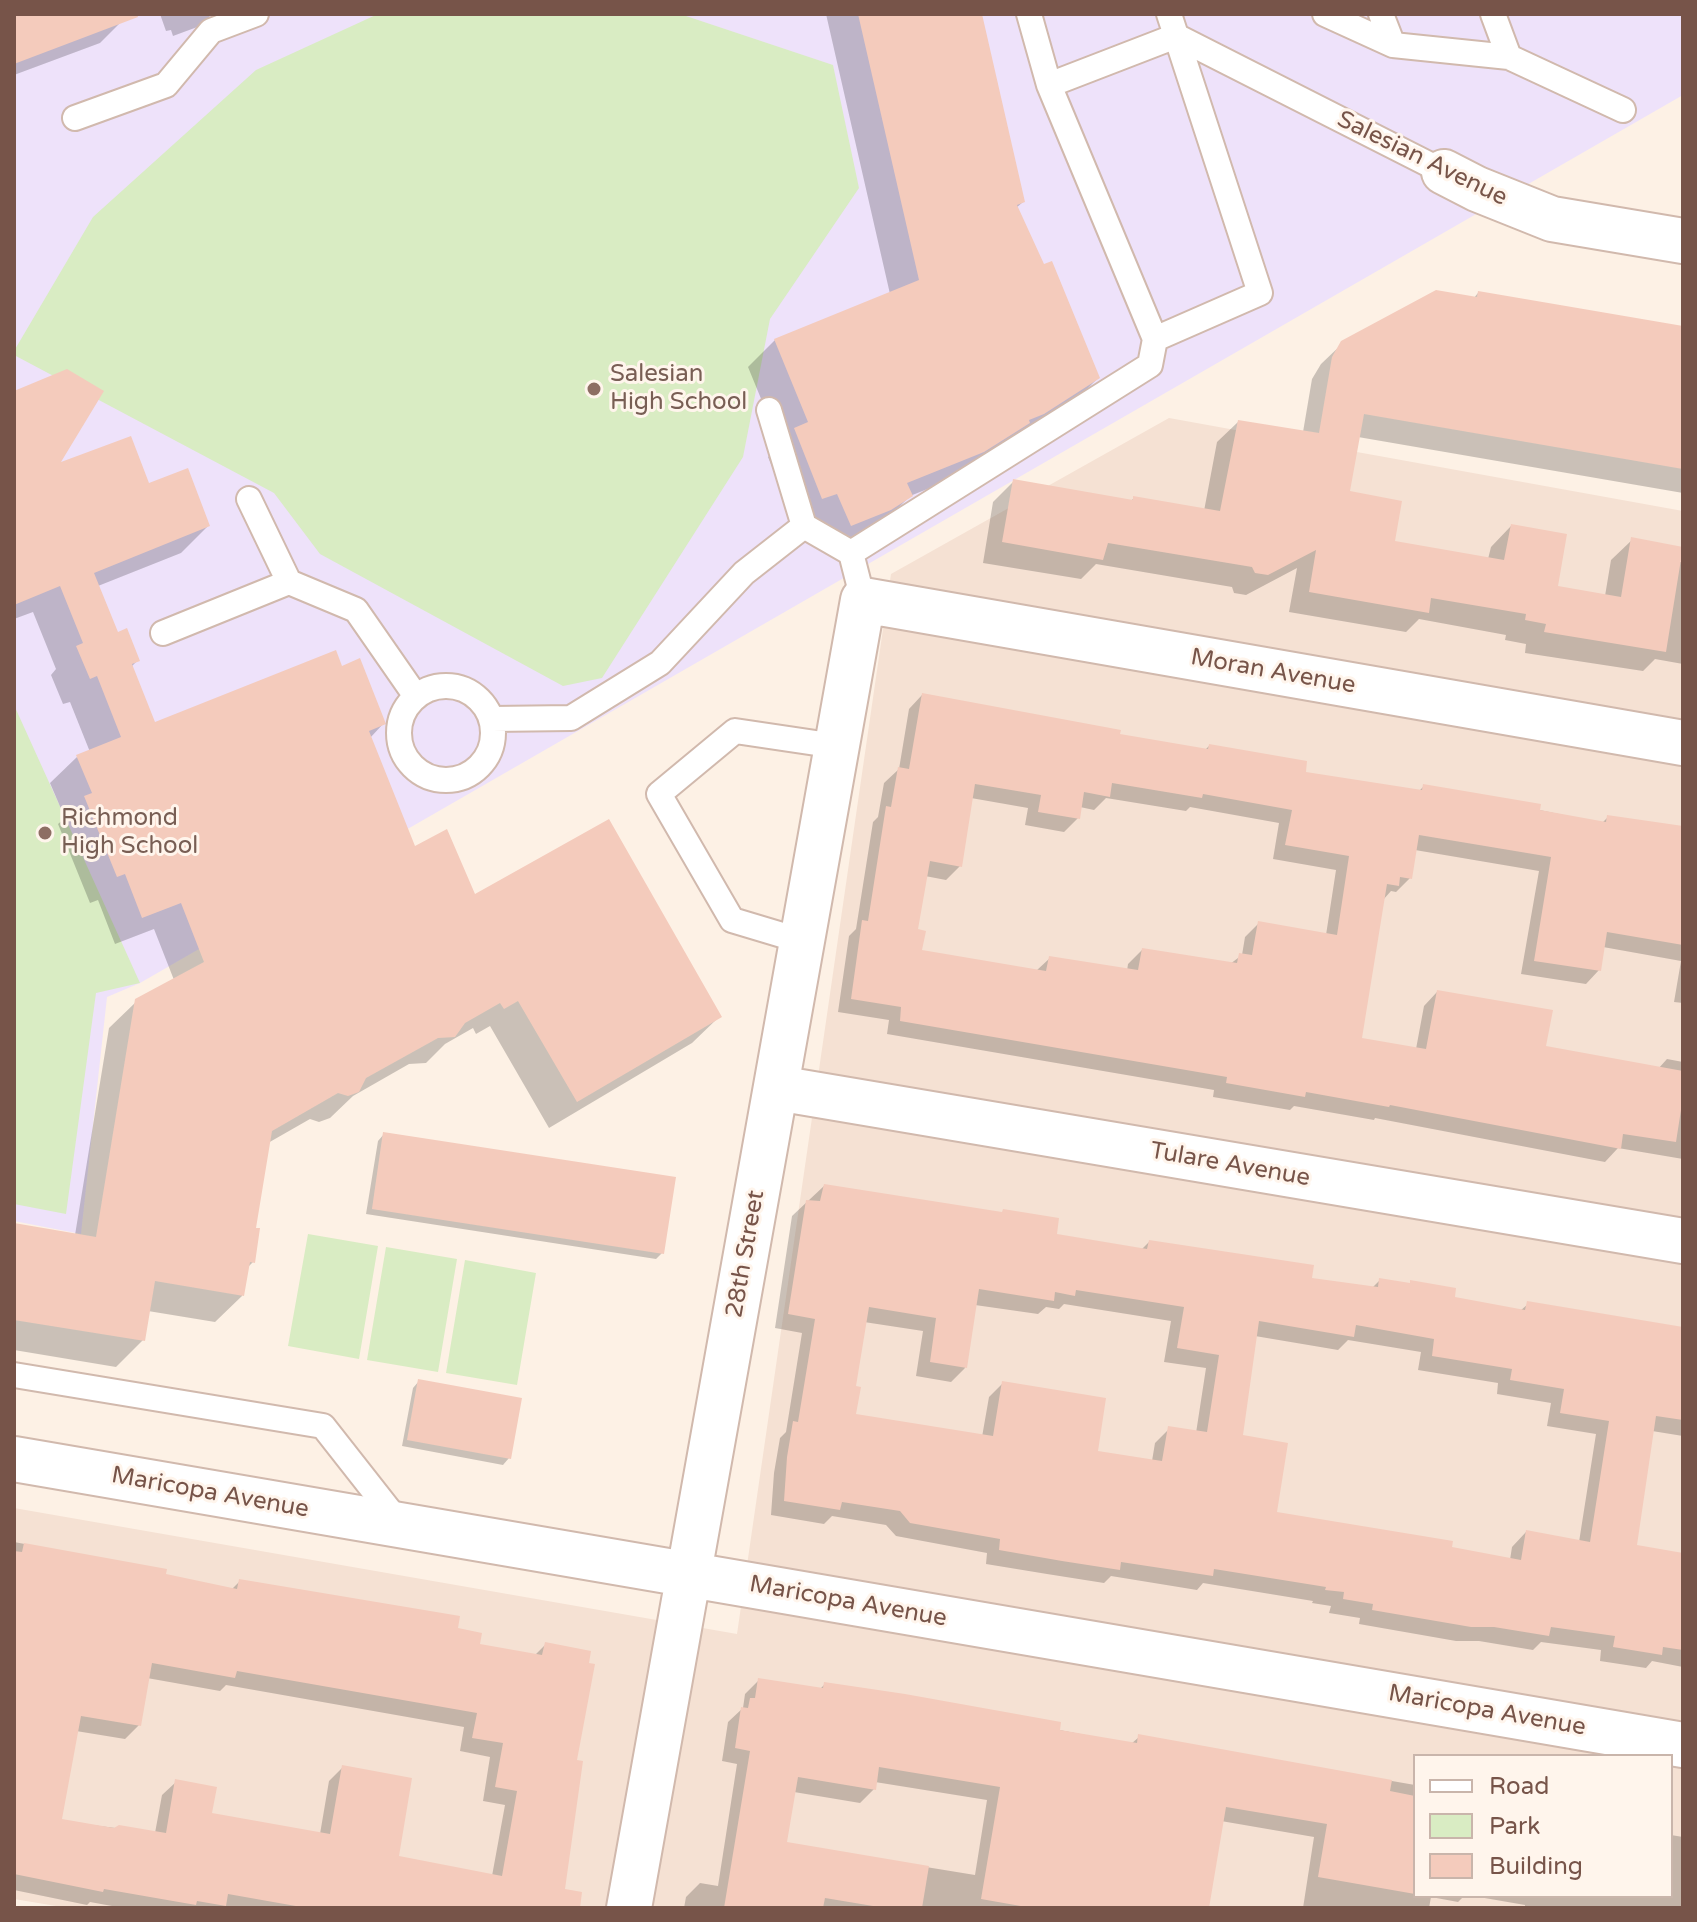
<!DOCTYPE html>
<html>
<head>
<meta charset="utf-8">
<style>
  body { margin:0 }
  #map { position:relative; width:1697px; height:1922px; overflow:hidden; background:#fdf1e5; font-family:"Varela Round",sans-serif }
  canvas { display:block }
  .frame { position:absolute; inset:0; border:16px solid #775449; pointer-events:none }
  .legend { position:absolute; left:1413px; top:1754px; width:260px; height:144px; box-sizing:border-box; background:#fff5ec; border:2px solid #c9b5ab; margin:0; padding:10px 14px; list-style:none; font-size:24px; color:#775449 }
  .legend li { display:flex; align-items:center; gap:16px; height:40px }
  .legend b { width:40px; border:2px solid #c9b5ab }
</style>
</head>
<body>
<div id="map">
<canvas width="1697" height="1922"></canvas>
<div class="frame"></div>
<ul class="legend">
<li><b style="height:10px;background:#fff"></b>Road</li>
<li><b style="height:22px;background:#d9ecc3"></b>Park</li>
<li><b style="height:22px;background:#f4cbbc"></b>Building</li>
</ul>
</div>
<script>
const g = document.querySelector('canvas').getContext('2d');
g.lineJoin = 'round';
function fillPath(path, color) { g.fillStyle = color; g.fill(path, 'evenodd'); }
const poly = rows => new Path2D(rows.map(r => 'M' + r).join(''));
function strokePath(path, color, width, dash) { g.strokeStyle = color; g.lineWidth = width; g.lineCap = dash ? 'butt' : 'round'; g.setLineDash(dash || []); g.stroke(path); }
function drawText(font, color, halo, rows, align = 'center') {
  g.font = font + ' "Varela Round",sans-serif'; g.lineWidth = 6; g.setLineDash([]); g.textBaseline = 'middle'; g.strokeStyle = halo; g.fillStyle = color; for (const [text, x, y, turn = 0] of rows) {
    g.save(); g.translate(x, y); g.rotate((+turn || 0) * Math.PI / 180); g.textAlign = isNaN(turn) ? turn : align; if (halo) g.strokeText(text, 0, 0); g.fillText(text, 0, 0); g.restore();
  }
}
fillPath(poly([
  [1169,418,1683,511,1683,1908,68,1908,14,1899,14,1508,737,1634,891,574],
  [1415,1756,1671,1756,1671,1896,1415,1896]
]), '#f5e1d3');
fillPath(poly([
  [14,14,1683,14,1683,95,140,983,107,997,81,1234,14,1221]
]), '#eee2fa');
fillPath(poly([
  [378,14,680,14,833,65,859,188,770,319,743,457,602,678,563,686,320,554,274,493,14,355,14,351,93,217,256,70],
  [14,705,140,983,96,993,66,1214,14,1204],
  [308,1234,378,1246,359,1359,288,1346],
  [386,1247,457,1259,438,1372,367,1360],
  [465,1260,536,1273,517,1385,446,1373]
]), '#d9ecc3');
fillPath(poly([
  [14,14,117,14,121,22,100,43,14,75],
  [160,14,212,14,200,26,173,36,171,30,166,31],
  [826,14,980,14,1023,202,1016,208,1098,378,1071,405,955,478,910,496,883,523,862,537,824,552,810,519,796,525,768,457,780,445,748,367,775,340,890,294],
  [1478,293,1683,328,1683,493,1358,437,1348,493,1393,542,1488,559,1491,547,1511,526,1556,587,1605,596,1611,560,1632,540,1683,563,1683,664,1655,659,1643,671,1525,653,1526,644,1505,640,1506,635,1419,619,1406,632,1289,612,1297,568,1246,595,1234,593,1232,587,1096,564,1081,579,983,563,993,502,1014,481,1130,502,1134,498,1204,511,1217,442,1238,422,1303,432,1312,379,1321,364,1343,343,1473,299],
  [14,393,56,466,148,485,208,526,181,553,98,586,117,634,138,660,131,667,154,725,341,668,384,723,370,738,414,849,474,897,719,1017,692,1043,549,1128,490,1026,476,1034,473,1028,445,1044,426,1063,409,1064,353,1096,330,1118,319,1122,310,1119,268,1143,254,1229,253,1262,247,1268,242,1296,215,1322,148,1311,143,1340,116,1367,14,1350,14,1225,75,1235,109,1028,137,1001,174,980,154,929,115,944,98,900,90,903,58,824,65,818,50,783,77,757,90,752,70,702,63,704,51,675,56,669,33,612,14,619],
  [922,695,1118,736,1205,750,1209,746,1303,773,1419,791,1424,786,1602,823,1608,817,1683,842,1683,1003,1674,1002,1681,961,1603,947,1599,970,1586,984,1521,974,1539,871,1415,850,1410,878,1396,892,1391,891,1383,900,1360,1039,1416,1049,1424,1006,1437,992,1544,1048,1658,1069,1667,1059,1683,1062,1683,1159,1618,1148,1605,1162,1375,1118,1374,1120,1294,1106,1290,1110,1213,1097,1214,1090,887,1034,889,1020,838,1012,849,936,856,929,873,822,878,817,884,783,899,769,909,709],
  [971,798,1028,808,1025,825,1064,832,1078,818,1080,807,1094,810,1106,798,1186,811,1190,807,1279,823,1273,859,1336,870,1326,935,1259,923,1245,937,1242,955,1230,964,1142,950,1128,964,1127,971,1050,958,1036,971,920,952,916,931,925,876,946,880,960,866],
  [384,1134,662,1253,656,1259,366,1214,378,1141],
  [824,1186,1054,1236,1141,1250,1149,1242,1310,1279,1372,1288,1380,1280,1452,1299,1520,1311,1528,1304,1683,1329,1683,1436,1652,1431,1635,1547,1683,1555,1683,1667,1652,1661,1646,1668,1600,1661,1601,1650,1541,1642,1533,1650,1479,1641,1456,1641,1359,1624,1360,1618,1329,1613,1331,1606,1312,1603,1313,1601,1203,1583,1197,1590,1111,1576,1104,1583,1047,1574,986,1564,987,1553,896,1536,886,1525,832,1516,824,1524,771,1515,774,1473,780,1438,786,1432,802,1333,775,1328,792,1216],
  [1064,1304,1171,1321,1164,1362,1206,1368,1196,1433,1169,1429,1155,1443,1152,1461,1096,1452,1003,1383,989,1397,982,1437,854,1416,854,1388,864,1322,923,1331,916,1376,951,1382,965,1368,975,1305,1038,1314,1046,1307,1059,1309],
  [1255,1336,1338,1350,1348,1340,1421,1352,1418,1370,1498,1383,1497,1394,1551,1403,1547,1426,1596,1434,1579,1542,1526,1532,1512,1547,1510,1560,1275,1514,1241,1437],
  [419,1381,509,1458,503,1465,402,1446,413,1388],
  [14,1542,165,1570,164,1576,231,1590,240,1581,455,1630,478,1646,534,1656,545,1645,574,1761,560,1908,123,1908,90,1902,87,1905,14,1890],
  [147,1678,220,1691,226,1685,464,1727,460,1751,490,1757,483,1801,505,1805,492,1876,396,1858,343,1767,329,1781,320,1834,210,1814,176,1782,162,1795,155,1833,60,1821,76,1731,125,1739,139,1725],
  [759,1680,819,1690,825,1684,1131,1744,1139,1737,1415,1785,1415,1896,1464,1896,1458,1902,1431,1897,1429,1908,1303,1908,1314,1837,1221,1821,1207,1908,684,1908,686,1897,700,1883,718,1886,737,1764,722,1761,728,1722,743,1708,745,1694],
  [875,1782,987,1800,975,1875,785,1844,794,1792,860,1803,874,1789],
  [1671,1835,1683,1837,1683,1908,1525,1908,1525,1905,1473,1896,1671,1896]
]), '#0003');
fillPath(poly([
  [14,14,137,14,138,17,14,64],
  [858,14,982,14,1025,202,1017,205,1044,264,1052,261,1100,378,1044,414,1029,420,1030,423,984,452,907,483,913,496,891,510,851,526,837,494,822,499,794,428,808,422,774,339,919,280],
  [1436,290,1477,297,1478,291,1683,326,1683,469,1364,414,1350,491,1402,501,1395,541,1504,560,1511,524,1567,534,1558,586,1621,597,1631,537,1683,547,1666,652,1544,632,1546,624,1525,620,1526,614,1431,598,1429,613,1309,592,1316,550,1268,575,1255,573,1252,567,1108,543,1103,560,1002,542,1013,479,1133,500,1133,496,1220,511,1238,420,1319,433,1332,357,1341,341],
  [67,369,104,391,61,462,131,436,149,483,188,468,210,526,94,573,118,632,127,628,140,661,132,664,155,722,336,650,342,666,360,658,386,724,369,731,415,846,447,829,475,894,609,819,722,1017,577,1102,518,1001,504,1009,500,1003,465,1023,455,1037,438,1038,366,1078,359,1092,348,1096,338,1093,272,1131,256,1228,260,1228,255,1263,250,1262,244,1296,155,1281,145,1341,14,1320,14,1223,96,1237,135,999,204,962,181,903,142,918,125,874,117,877,84,796,92,793,76,755,121,737,97,676,90,679,76,646,83,643,60,586,14,605,14,391],
  [922,693,1121,730,1120,734,1208,749,1209,744,1307,761,1306,772,1422,790,1423,784,1541,804,1540,810,1606,822,1607,815,1683,826,1683,945,1607,932,1601,971,1534,961,1551,857,1419,835,1412,879,1400,877,1399,886,1387,884,1362,1038,1426,1049,1437,990,1553,1010,1546,1046,1683,1071,1683,1097,1676,1142,1623,1134,1621,1149,1390,1105,1389,1107,1306,1092,1305,1097,1226,1083,1227,1077,900,1021,901,1007,851,999,862,920,868,921,886,806,891,807,898,767,909,769],
  [1112,783,1202,798,1203,794,1292,810,1285,845,1349,856,1337,935,1258,921,1252,955,1239,953,1237,963,1142,948,1138,970,1049,956,1046,971,922,950,926,931,918,929,930,861,962,867,975,784,1041,795,1038,812,1080,819,1084,792,1110,797],
  [383,1132,676,1177,664,1254,372,1209],
  [824,1184,1002,1212,1003,1209,1059,1218,1057,1234,1147,1249,1149,1240,1314,1265,1312,1278,1378,1287,1379,1278,1410,1283,1410,1280,1456,1288,1455,1297,1525,1310,1527,1301,1683,1327,1683,1420,1656,1416,1637,1545,1683,1553,1683,1650,1663,1647,1662,1655,1613,1647,1615,1636,1551,1627,1549,1636,1494,1627,1471,1627,1372,1610,1373,1604,1343,1599,1344,1592,1325,1590,1326,1587,1214,1569,1213,1576,1121,1562,1120,1570,1062,1561,999,1550,1000,1539,910,1523,900,1511,842,1502,840,1510,784,1501,787,1457,793,1421,798,1422,815,1319,788,1314,806,1200,820,1201],
  [979,1289,1054,1301,1055,1292,1075,1296,1076,1290,1184,1307,1177,1348,1219,1355,1207,1432,1168,1426,1162,1461,1098,1451,1106,1398,1002,1381,993,1436,856,1414,861,1387,856,1386,869,1307,936,1318,930,1362,967,1368],
  [1259,1321,1354,1337,1356,1325,1434,1339,1432,1356,1512,1369,1510,1380,1564,1389,1560,1413,1609,1421,1590,1542,1526,1530,1521,1560,1452,1547,1453,1541,1277,1512,1288,1443,1243,1435],
  [418,1379,522,1398,511,1459,407,1440],
  [24,1543,167,1569,166,1574,237,1589,239,1579,460,1616,458,1628,482,1633,480,1644,542,1655,545,1642,591,1651,589,1663,595,1664,577,1760,583,1761,565,1889,582,1892,580,1908,307,1908,228,1894,226,1906,197,1901,196,1905,104,1889,103,1892,14,1874,14,1551,22,1552],
  [152,1663,235,1678,237,1671,477,1713,472,1738,503,1743,495,1787,517,1791,502,1876,399,1856,412,1778,342,1765,330,1834,212,1813,217,1787,175,1779,166,1833,119,1825,114,1828,62,1819,81,1716,141,1726],
  [758,1678,823,1688,824,1682,905,1694,1061,1722,1060,1730,1137,1743,1138,1734,1392,1780,1390,1791,1415,1796,1415,1894,1318,1877,1327,1824,1226,1807,1209,1908,1032,1908,981,1899,1000,1787,879,1767,876,1790,798,1777,787,1842,929,1866,922,1908,885,1908,825,1898,823,1908,724,1908,750,1751,735,1748,741,1707,748,1708,750,1698,755,1698]
]), '#f4cbbc');
const lane = poly([
  [1325,14,1393,45,1509,57,1623,110],
  [1381,14,1393,45],
  [1493,14,1509,57],
  [1176,36,1444,172],
  [1049,85,1176,36],
  [75,118,166,85,211,31,256,14],
  [1155,339,1260,293,1169,14],
  [769,410,804,526,851,553],
  [249,499,289,582],
  [863,600,851,553,1150,365,1155,339,1049,85,1029,14],
  [163,633,289,582,356,610,415,695],
  '399 733a47 47 0 1 1 94 0a47 47 0 1 1-94 0Z',
  [492,719,571,718,660,663,744,573,804,526],
  [802,941,732,920,659,794,735,731,836,746],
  [14,1375,323,1426,400,1524]
]);
const street = poly([
  [1444,172,1477,189,1552,219,1683,241],
  [777,1088,1683,1241],
  [14,1459,1683,1745],
  [629,1908,863,600,1683,743]
]);
strokePath(lane, '#d1b9ad', 28);
strokePath(street, '#d1b9ad', 48);
strokePath(lane, '#fff', 24);
strokePath(street, '#fff', 44);
for (const [x, y, r, color] of [
  [594,389,8,"#8d6e63"],
  [45,833,8,"#8d6e63"]
]) { const dot = new Path2D(); dot.arc(x, y, r, 0, 2 * Math.PI); g.fillStyle = color; g.fill(dot); strokePath(dot, '#fff5ec', 3); }
drawText('24px', '#775449', '#fff5ec', [
  ["Salesian Avenue",1422,159,26],
  ["Moran Avenue",1273,672,10],
  ["Tulare Avenue",1230,1165,10],
  ["28th Street",746,1254,-80],
  ["Maricopa Avenue",210,1493,10],
  ["Maricopa Avenue",848,1602,10],
  ["Maricopa Avenue",1487,1711,10]
]);
drawText('24px', '#785e54', '#fff5ec', [
  ["Salesian",610,375],
  ["High School",610,403],
  ["Richmond",61,819],
  ["High School",61,847]
], 'left');
</script>
</body>
</html>
